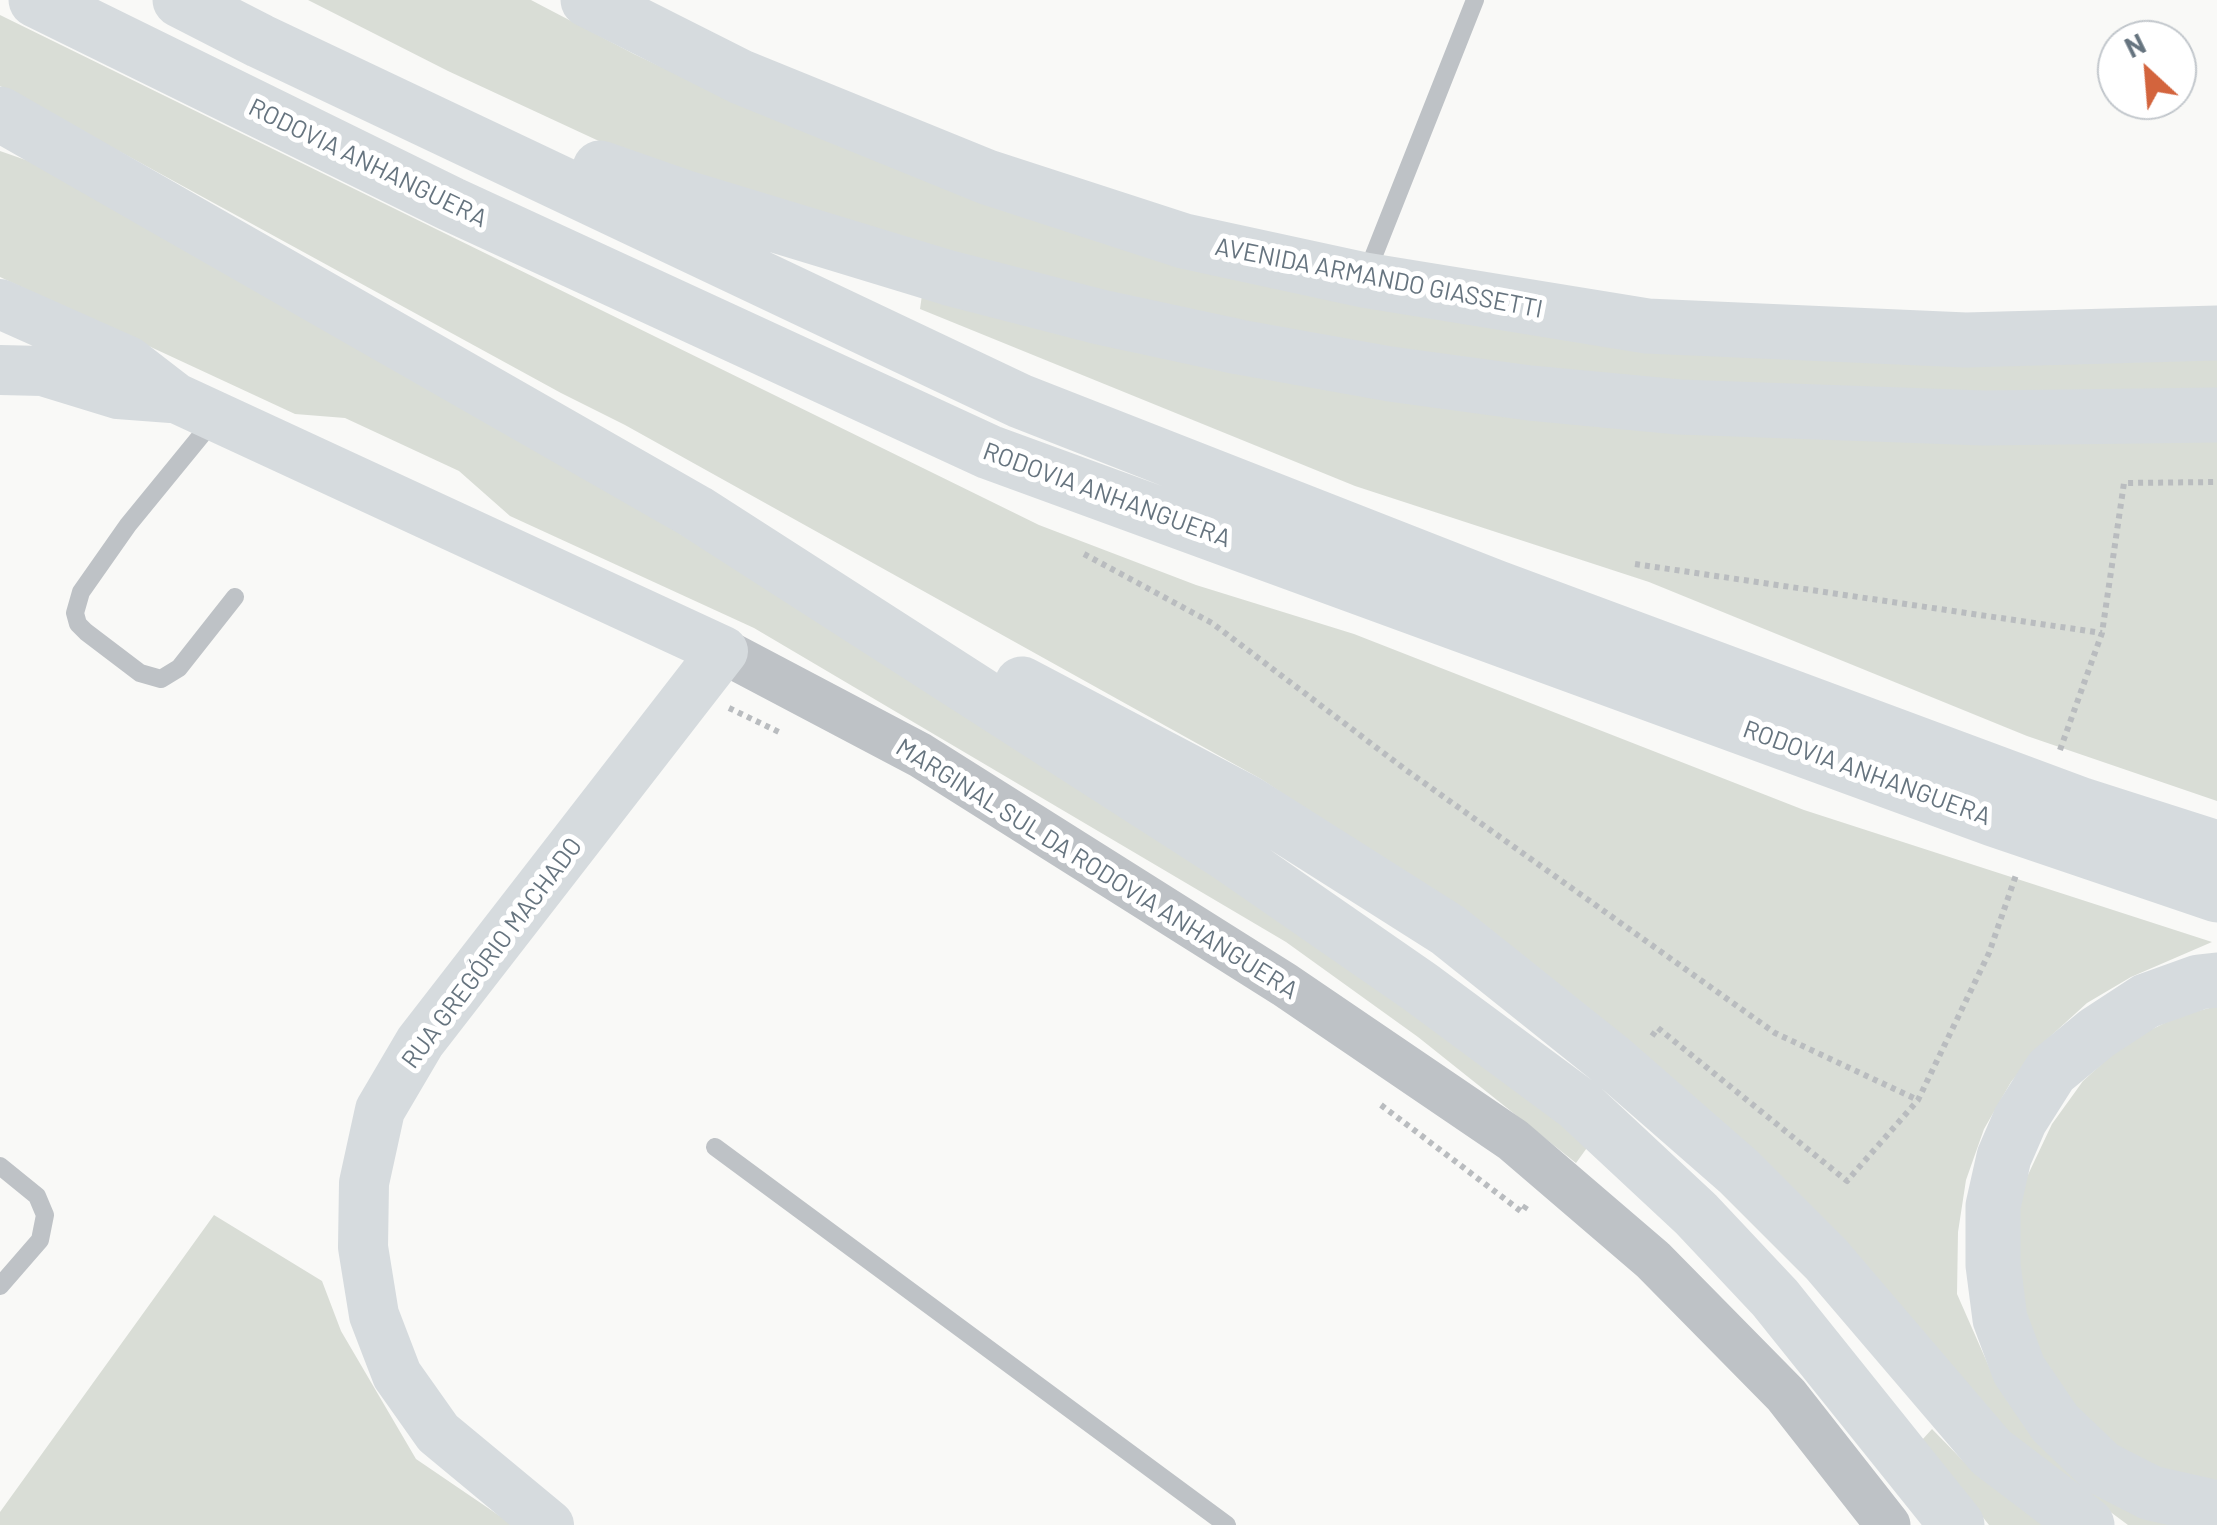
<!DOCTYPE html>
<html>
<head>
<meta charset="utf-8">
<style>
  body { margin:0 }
  #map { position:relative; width:2217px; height:1525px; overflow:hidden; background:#f9f9f7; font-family:Barlow,sans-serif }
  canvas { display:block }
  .north { position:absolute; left:2097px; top:20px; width:100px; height:100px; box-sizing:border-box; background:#fff; border:2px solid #c2c7cc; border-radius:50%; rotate:334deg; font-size:28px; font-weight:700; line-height:40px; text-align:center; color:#66747f }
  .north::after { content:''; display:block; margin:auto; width:35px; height:45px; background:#d3643d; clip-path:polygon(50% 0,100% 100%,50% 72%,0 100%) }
</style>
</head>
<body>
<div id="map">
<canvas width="2217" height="1525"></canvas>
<div class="north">N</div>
</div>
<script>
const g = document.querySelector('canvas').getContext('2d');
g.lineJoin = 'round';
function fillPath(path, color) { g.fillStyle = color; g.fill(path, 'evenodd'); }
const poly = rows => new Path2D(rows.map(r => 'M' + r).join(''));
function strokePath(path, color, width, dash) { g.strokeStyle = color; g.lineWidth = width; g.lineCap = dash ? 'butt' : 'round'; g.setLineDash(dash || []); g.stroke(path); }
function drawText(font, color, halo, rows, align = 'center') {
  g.font = font + ' Barlow,sans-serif'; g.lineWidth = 10; g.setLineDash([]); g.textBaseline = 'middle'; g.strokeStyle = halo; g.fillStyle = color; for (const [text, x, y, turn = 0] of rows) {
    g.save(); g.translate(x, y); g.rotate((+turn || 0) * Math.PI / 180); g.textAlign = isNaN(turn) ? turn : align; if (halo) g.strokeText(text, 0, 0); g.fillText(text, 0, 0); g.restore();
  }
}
fillPath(poly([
  [308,0,531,0,634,54,746,107,1299,288,2217,351,2217,396,2176,399,1577,380,1153,310,642,161,448,71],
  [0,15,1039,525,1196,585,1354,634,1804,810,2212,942,2131,977,2087,1003,2042,1044,2011,1082,1984,1129,1966,1180,1958,1232,1957,1294,1990,1369,2192,1525,2128,1525,2031,1453,1472,920,1261,779,625,425,561,393,0,86],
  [0,151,40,165,479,408,1045,762,1301,928,1589,1145,1576,1163,1418,1037,1286,942,754,628,510,516,459,471,345,418,295,414,0,277],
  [922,295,1047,321,2217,432,2217,801,2027,736,1649,582,1355,486,920,309],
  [2217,1006,2217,1493,2146,1471,2063,1406,2018,1310,2017,1198,2052,1124,2083,1081,2126,1042,2179,1016],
  [214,1215,322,1281,341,1331,416,1459,513,1525,0,1525,0,1512],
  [1932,1429,1973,1471,2046,1525,1989,1525,1922,1440]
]), '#d9ddd6');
strokePath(poly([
  [1084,554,1212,623,1406,770,1775,1033,1918,1100],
  [1635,564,2102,633],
  [729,708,781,733],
  [2060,750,2102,633,2124,483,2217,482],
  [1652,1036,1658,1028,1847,1181,1918,1100,1989,953,2016,875],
  [1381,1105,1522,1212,1528,1203]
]), '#b9bcbf', 6, [5, 5]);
strokePath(poly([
  [1366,275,1475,0],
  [213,421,128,525,81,592,75,613,78,624,86,632,140,673,161,679,179,668,235,597],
  [715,1147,1227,1525],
  [0,1166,37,1196,45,1215,40,1240,0,1286]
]), '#bec2c6', 18);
strokePath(poly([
  [723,651,920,755,1285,985,1513,1140,1653,1260,1786,1395,1888,1525]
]), '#bec2c6', 45);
strokePath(poly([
  [0,304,128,361,176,398,723,651,420,1042,380,1110,364,1183,363,1247,374,1315,397,1375,438,1433,549,1525],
  [0,370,43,371,118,394,171,398]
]), '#d6dbde', 50);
strokePath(poly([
  [588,0,741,77,987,177,1184,241,1364,280,1647,326,1966,340,2217,333]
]), '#d6dbde', 55);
strokePath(poly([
  [36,0,451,204,989,452,1993,819,2217,895],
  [180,0,260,41,1020,401,1495,587,2082,805,2217,848],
  [0,114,696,512,1225,852,1420,987,1578,1104,1696,1214,1775,1298,1957,1525],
  [600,168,683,197,949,278,1100,317,1239,347,1390,374,1530,393,1679,407,1984,418,2217,415],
  [1022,684,1246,802,1448,930,1612,1061,1739,1172,1826,1259,1991,1452,2087,1525],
  [2217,980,2199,982,2146,1001,2097,1033,2051,1071,2020,1120,2004,1157,1993,1206,1993,1265,2000,1319,2019,1370,2055,1423,2102,1468,2151,1493,2217,1508]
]), '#d6dbde', 55);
drawText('25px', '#66747f', '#fff', [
  ["RODOVIA ANHANGUERA",368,163,26],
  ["AVENIDA ARMANDO GIASSETTI",1379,278,11],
  ["RODOVIA ANHANGUERA",1107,495,20],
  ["RODOVIA ANHANGUERA",1867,773,20],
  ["MARGINAL SUL DA RODOVIA ANHANGUERA",1097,869,32],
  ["RUA GREGÓRIO MACHADO",492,953,-53]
]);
</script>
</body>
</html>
